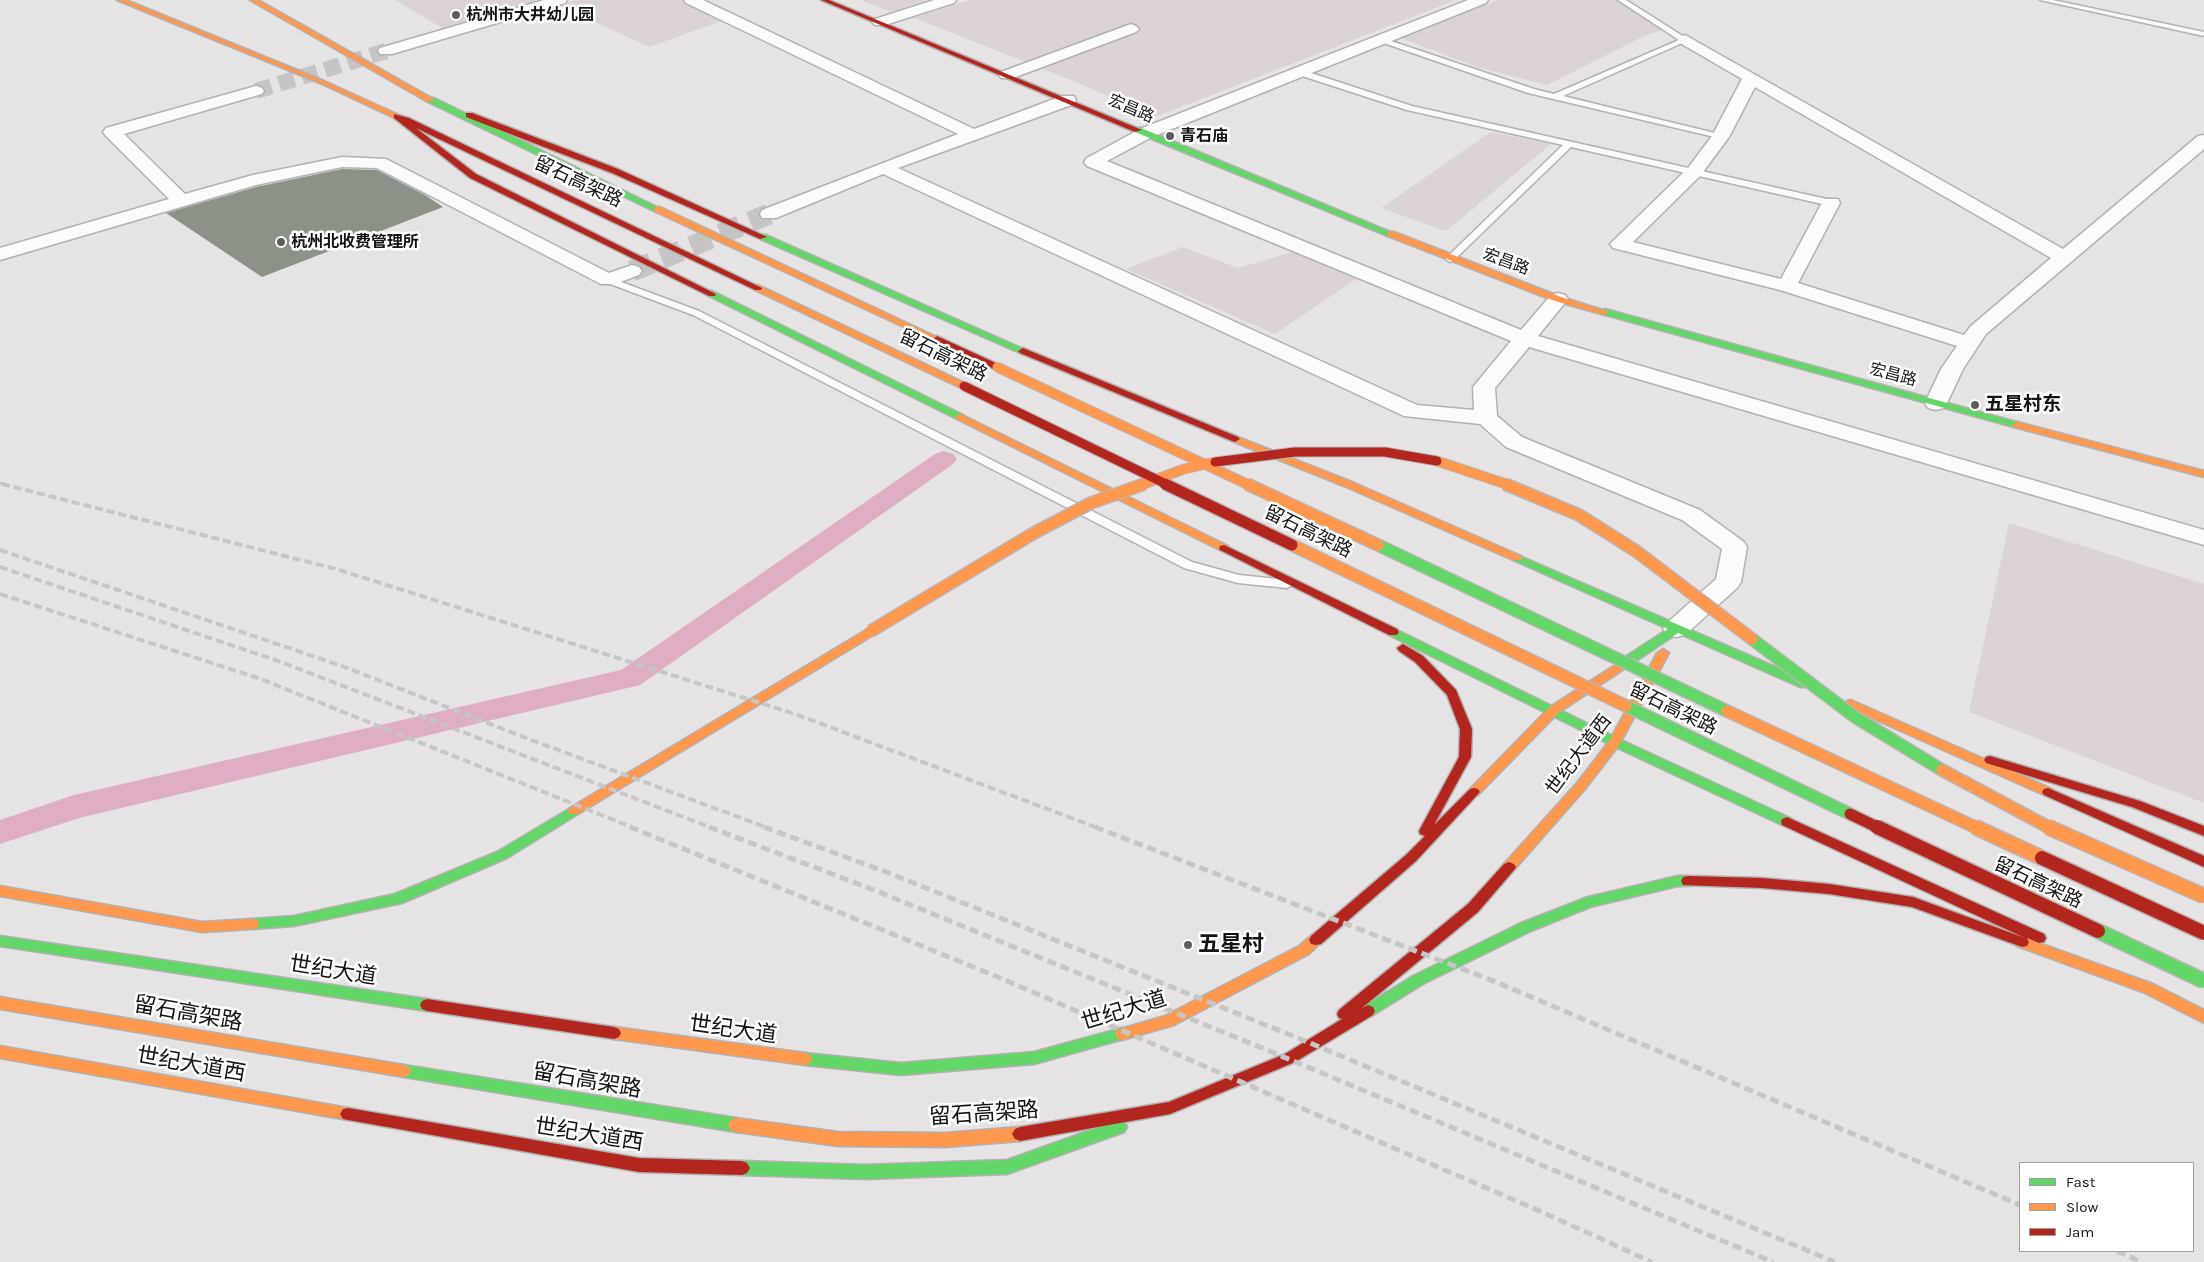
<!DOCTYPE html>
<html>
<head>
<meta charset="utf-8">
<style>
  body { margin:0 }
  #map { position:relative; width:2204px; height:1262px; overflow:hidden; background:#e5e3e4; font-family:Karla,sans-serif }
  canvas { display:block }
  .legend { position:absolute; left:2019px; top:1162px; width:175px; height:90px; box-sizing:border-box; background:#fff; border:1px solid #a1a1a1; margin:0; padding:6px 9px; list-style:none; font-size:15px; color:#151314 }
  .legend li { display:flex; align-items:center; gap:10px; height:25px }
  .legend b { width:25px; border:1px solid #a1a1a1 }
</style>
</head>
<body>
<div id="map">
<canvas width="2204" height="1262"></canvas>
<ul class="legend">
<li><b style="height:6px;background:#63d668"></b>Fast</li>
<li><b style="height:6px;background:#ff974d"></b>Slow</li>
<li><b style="height:6px;background:#b3261e"></b>Jam</li>
</ul>
</div>
<script>
const g = document.querySelector('canvas').getContext('2d');
g.lineJoin = 'round';
function fillPath(path, color) { g.fillStyle = color; g.fill(path, 'evenodd'); }
const poly = rows => new Path2D(rows.map(r => 'M' + r).join(''));
function strokePath(path, color, width, dash) { g.strokeStyle = color; g.lineWidth = width; g.lineCap = dash ? 'butt' : 'round'; g.setLineDash(dash || []); g.stroke(path); }
function drawText(font, color, halo, rows, align = 'center') {
  g.font = font + ' Karla,"Noto Sans SC",sans-serif'; g.lineWidth = 5; g.setLineDash([]); g.textBaseline = 'middle'; g.strokeStyle = halo; g.fillStyle = color; for (const [text, x, y, turn = 0] of rows) {
    g.save(); g.translate(x, y); g.rotate((+turn || 0) * Math.PI / 180); g.textAlign = isNaN(turn) ? turn : align; if (halo) g.strokeText(text, 0, 0); g.fillText(text, 0, 0); g.restore();
  }
}
fillPath(poly([
  [395,0,540,0,444,29],
  [576,0,685,0,730,18,649,47,559,5],
  [861,0,927,0,891,12],
  [970,0,1456,0,1155,117,1076,82,914,18],
  [1498,0,1621,0,1667,28,1640,38,1547,85,1480,68,1401,38],
  [1491,132,1551,144,1446,231,1381,208],
  [1183,247,1238,268,1292,252,1356,279,1275,334,1126,269],
  [2009,523,2204,584,2204,803,1969,712]
]), '#dad2d5');
fillPath(poly([
  [944,451,953,454,957,459,953,464,640,685,79,818,0,844,0,820,74,795,621,670,935,454,944,451]
]), '#dfadc4');
fillPath(poly([
  [342,169,377,170,425,195,443,207,262,277,166,213,256,187]
]), '#8c9288');
strokePath(poly([
  [256,91,386,51]
]), '#c6c4c5', 16, [16, 8]);
strokePath(poly([
  [632,271,769,214]
]), '#c6c4c5', 21, [21, 11]);
const lane = poly([
  [1618,0,1626,0,1689,40,1563,96,1723,135,1723,139,1528,93,1375,40,1382,38,1534,89,1554,94,1679,40,1618,0],
  [2040,0,2053,0,2204,32,2204,36,2040,0],
  [1296,70,1302,70,1412,106,1831,200,1835,203,1831,206,1571,147,1453,261,1450,262,1445,259,1447,257,1563,145,1407,110,1296,74,1296,70],
  [608,277,699,311,1192,562,1239,575,1287,580,1293,584,1287,588,1238,583,1184,568,693,315,605,282,605,278,608,277]
]);
const street = poly([
  [544,0,567,0,565,3,392,54,380,54,378,51,380,48,544,0],
  [684,0,703,0,974,129,1062,96,1074,96,1076,100,1074,104,898,168,1417,405,1474,410,1473,387,1511,341,1087,166,1084,162,1087,158,1140,129,1468,0,1488,0,1486,3,1152,137,1107,161,1521,330,1551,295,1558,293,1565,295,1568,299,1538,336,2204,530,2204,545,1529,347,1495,388,1497,416,1522,437,1700,510,1744,542,1747,547,1741,582,1737,588,1685,635,1676,637,1667,635,1663,629,1667,623,1716,579,1722,549,1682,520,1506,447,1480,424,1404,416,883,174,776,218,762,218,760,214,762,210,958,134,686,3,684,0],
  [934,0,956,0,954,3,885,25,875,25,872,22,875,19,934,0],
  [1131,24,1136,26,1139,29,1136,32,1013,78,1001,78,999,75,1001,72,1131,24],
  [1685,35,2063,249,2198,136,2204,135,2204,149,1986,334,1963,369,1947,403,1944,408,1936,410,1928,408,1925,403,1941,369,1957,346,1780,290,1613,248,1610,244,1688,168,1712,136,1742,79,1680,43,1677,40,1680,37,1685,35],
  [1755,87,2051,258,1971,326,1964,335,1798,283,1840,203,1838,199,1824,199,1781,279,1633,242,1700,176,1729,137,1755,87],
  [256,86,262,88,264,91,262,94,124,134,185,194,253,175,342,157,386,159,609,273,632,265,639,267,642,271,639,275,615,284,601,284,377,168,342,167,256,185,0,260,0,248,169,199,106,136,103,132,106,128,256,86]
]);
const fast = poly([
  [428,98,434,98,661,209,654,211,428,102,428,98],
  [1135,128,1141,128,1395,234,1388,236,1135,132,1135,128],
  [760,235,766,235,1028,351,1023,354,1020,353,760,239,760,235],
  [712,291,963,415,965,417,960,420,957,419,709,296,709,292,712,291],
  [1605,309,2020,423,2022,425,2020,427,2014,427,1602,314,1602,310,1605,309],
  [1517,555,1808,681,1810,684,1808,687,1800,687,1678,633,1627,667,1619,667,1617,664,1619,661,1668,629,1513,560,1512,558,1513,556,1517,555],
  [1393,628,1619,739,1792,819,1793,822,1792,825,1782,825,1611,745,1389,635,1387,632,1393,628],
  [574,806,578,808,580,811,578,814,507,858,402,903,294,926,252,929,247,928,245,924,247,920,252,919,294,916,395,894,497,852,574,806],
  [1678,876,1688,876,1693,877,1695,881,1693,885,1688,886,1678,886,1590,907,1531,931,1423,984,1373,1015,1368,1017,1363,1015,1361,1011,1363,1007,1413,976,1521,923,1588,897,1678,876],
  [0,936,427,999,432,1001,434,1005,432,1009,427,1011,0,946,0,936],
  [1122,1028,1127,1030,1129,1034,1127,1038,1034,1064,901,1075,805,1065,800,1063,798,1059,800,1055,805,1053,901,1063,1034,1052,1122,1028],
  [404,1065,736,1118,741,1120,744,1125,741,1130,736,1132,404,1077,399,1075,397,1071,399,1067,404,1065],
  [1119,1120,1124,1122,1127,1127,1124,1132,1007,1174,865,1179,742,1175,737,1173,734,1168,737,1163,742,1161,865,1165,1007,1160,1119,1120]
]);
const slow = poly([
  [117,0,126,0,324,81,410,120,403,122,320,83,117,0],
  [250,0,258,0,435,100,428,102,250,0],
  [654,207,660,207,941,339,940,341,934,341,654,211,654,207],
  [1388,232,1394,232,1561,297,1609,312,1605,315,1555,301,1388,236,1388,232],
  [758,285,967,384,969,386,964,389,961,388,755,290,755,286,758,285],
  [960,414,1228,546,1229,548,1224,551,1220,550,957,419,955,417,960,414],
  [2017,422,2204,471,2204,477,2014,427,2012,425,2017,422],
  [1235,436,1352,482,1521,556,1522,558,1521,560,1513,560,1344,486,1232,441,1230,439,1235,436],
  [871,627,877,631,875,634,578,814,570,814,568,811,570,808,871,627],
  [1663,649,1669,653,1619,745,1585,789,1514,870,1509,872,1504,870,1502,867,1504,864,1577,783,1610,740,1657,653,1663,649],
  [1623,660,1629,664,1627,667,1558,713,1478,795,1470,795,1468,792,1470,789,1550,707,1623,660],
  [1851,700,2052,789,2054,792,2052,795,2048,796,2044,795,1847,707,1845,704,1847,701,1851,700],
  [0,886,202,922,252,919,257,920,259,924,257,928,252,929,202,932,0,896,0,886],
  [1316,935,1321,936,1323,940,1309,954,1174,1025,1122,1040,1117,1038,1115,1034,1117,1030,1165,1016,1299,946,1311,936,1316,935],
  [2022,937,2153,984,2204,1010,2204,1023,2143,992,2017,946,2015,942,2017,938,2022,937],
  [0,997,404,1065,409,1067,411,1071,409,1075,404,1077,0,1009,0,997],
  [614,1027,805,1053,810,1055,812,1059,810,1063,805,1065,614,1039,609,1037,607,1033,609,1029,614,1027],
  [0,1046,348,1108,353,1109,356,1114,353,1119,348,1120,0,1058,0,1046],
  [736,1118,838,1132,946,1133,1020,1127,1025,1129,1028,1134,1025,1139,1020,1141,946,1147,838,1146,736,1132,731,1130,728,1125,731,1120,736,1118]
]);
const jam = poly([
  [821,0,829,0,1142,130,1135,132,821,0],
  [466,113,472,113,618,169,767,237,760,239,612,173,466,117,466,113],
  [394,114,409,118,762,288,761,290,755,290,416,128,476,174,716,294,715,296,709,296,470,178,394,118,394,114],
  [937,336,1000,365,1002,367,997,370,994,369,934,341,933,339,937,336],
  [1023,348,1238,437,1240,439,1235,442,1232,441,1020,353,1018,351,1023,348],
  [1224,545,1397,629,1399,632,1397,635,1389,635,1220,550,1219,548,1220,546,1224,545],
  [1403,644,1423,656,1456,690,1472,729,1471,757,1434,825,1470,789,1474,788,1478,789,1480,792,1416,861,1321,944,1316,945,1311,944,1309,940,1311,936,1406,855,1425,836,1420,834,1419,831,1459,757,1460,729,1447,695,1415,662,1399,651,1397,648,1403,644],
  [1990,756,2140,801,2204,826,2204,836,2132,807,1986,763,1984,760,1986,757,1990,756],
  [2048,788,2204,856,2204,867,2044,795,2042,792,2044,789,2048,788],
  [1787,817,2044,934,2046,938,2044,942,2039,943,2027,938,2029,942,2027,946,2022,947,1912,907,1829,894,1762,888,1683,885,1681,881,1683,877,1688,876,1762,878,1829,884,1913,897,2025,938,1782,825,1781,822,1782,819,1787,817],
  [1509,862,1514,864,1516,867,1514,870,1478,912,1362,1008,1368,1005,1373,1007,1375,1011,1373,1015,1295,1062,1170,1114,1020,1141,1015,1139,1012,1134,1015,1129,1020,1127,1169,1102,1285,1054,1342,1019,1339,1018,1337,1014,1339,1010,1468,904,1504,864,1509,862],
  [427,999,614,1027,619,1029,621,1033,619,1037,614,1039,427,1011,422,1009,420,1005,422,1001,427,999],
  [348,1108,639,1158,742,1161,747,1163,750,1168,747,1173,742,1175,639,1172,348,1120,343,1119,340,1114,343,1109,348,1108]
]);
strokePath(lane, '#b3b1b2', 3);
strokePath(street, '#b3b1b2', 3);
strokePath(fast, '#b3b1b2', 3);
strokePath(slow, '#b3b1b2', 3);
strokePath(jam, '#b3b1b2', 3);
fillPath(lane, '#fbfbfb');
fillPath(street, '#fbfbfb');
fillPath(fast, '#63d668');
fillPath(slow, '#ff974d');
fillPath(jam, '#b3261e');
strokePath(poly([
  [0,483,7,485]
]), '#c7c6c6', 3, [6, 3]);
strokePath(poly([
  [2,484,336,569,795,714,1098,828],
  [0,550,342,666,526,738,768,828],
  [0,567,281,662,712,828],
  [0,594,258,678,634,828]
]), '#c7c6c6', 4, [8, 4]);
strokePath(poly([
  [630,827,998,977,1542,1212,1652,1262],
  [709,827,874,890,1267,1050,1773,1262],
  [764,827,889,873,1298,1038,1835,1262],
  [1095,827,1496,982,2020,1205],
  [2117,1251,2141,1262]
]), '#c7c6c6', 5, [9, 5]);
const fastBridgeFar1 = poly([
  [1378,545,1727,711],
  [1752,639,1855,717,1942,770],
  [1626,706,1850,814]
]);
const fastBridge = poly([
  [2098,931,2204,981]
]);
const slowBridgeFar2 = poly([
  [997,367,1249,485],
  [1437,461,1509,485],
  [1141,485,1184,469,1215,462]
]);
const slowBridgeFar1 = poly([
  [1247,484,1378,545],
  [1505,484,1579,515,1636,551,1752,639],
  [1292,545,1626,706],
  [871,631,1034,533,1091,503,1144,484],
  [1727,711,1977,828],
  [1942,770,2050,828]
]);
const slowBridge = poly([
  [1975,827,2042,858],
  [2048,827,2204,896]
]);
const jamBridgeFar2 = poly([
  [964,386,1168,485],
  [1215,462,1295,452,1385,452,1437,461]
]);
const jamBridgeFar1 = poly([
  [1165,484,1292,545],
  [1850,814,1879,828]
]);
const jamBridge = poly([
  [1877,827,2098,931],
  [2042,858,2204,933]
]);
strokePath(fastBridgeFar1, '#bcb4b7', 14, []);
strokePath(fastBridge, '#bcb4b7', 17, []);
strokePath(slowBridgeFar2, '#bcb4b7', 11, []);
strokePath(slowBridgeFar1, '#bcb4b7', 14, []);
strokePath(slowBridge, '#bcb4b7', 17, []);
strokePath(jamBridgeFar2, '#bcb4b7', 11, []);
strokePath(jamBridgeFar1, '#bcb4b7', 14, []);
strokePath(jamBridge, '#bcb4b7', 17, []);
strokePath(fastBridgeFar1, '#63d668', 11);
strokePath(fastBridge, '#63d668', 14);
strokePath(slowBridgeFar2, '#ff974d', 9);
strokePath(slowBridgeFar1, '#ff974d', 11);
strokePath(slowBridge, '#ff974d', 14);
strokePath(jamBridgeFar2, '#b3261e', 9);
strokePath(jamBridgeFar1, '#b3261e', 11);
strokePath(jamBridge, '#b3261e', 14);
for (const [x, y, r, color] of [
  [456,15,5,"#5e5c5d"],
  [1170,136,5,"#5e5c5d"],
  [281,242,5,"#5e5c5d"],
  [1975,405,5,"#5e5c5d"],
  [1188,945,5,"#5e5c5d"]
]) { const dot = new Path2D(); dot.arc(x, y, r, 0, 2 * Math.PI); g.fillStyle = color; g.fill(dot); strokePath(dot, '#fff', 2); }
drawText('bold 16px', '#151314', '#fff', [
  ["杭州市大井幼儿园",466,15],
  ["青石庙",1180,136],
  ["杭州北收费管理所",291,242]
], 'left');
drawText('16px', '#151314', '#fff', [
  ["宏昌路",1131,109,23],
  ["宏昌路",1506,262,20],
  ["宏昌路",1893,375,15]
]);
drawText('19px', '#151314', '#fff', [
  ["留石高架路",578,182,25],
  ["留石高架路",943,356,26],
  ["留石高架路",1308,532,26],
  ["留石高架路",1673,709,26],
  ["世纪大道西",1579,755,-53],
  ["留石高架路",2038,883,25]
]);
drawText('bold 19px', '#151314', '#fff', [
  ["五星村东",1985,405]
], 'left');
drawText('bold 22px', '#151314', '#fff', [
  ["五星村",1198,945]
], 'left');
drawText('22px', '#151314', '#fff', [
  ["世纪大道",333,971,9],
  ["世纪大道",1124,1011,-17],
  ["留石高架路",188,1014,10],
  ["世纪大道",733,1030,8],
  ["世纪大道西",191,1065,10],
  ["留石高架路",587,1081,10],
  ["留石高架路",984,1114,-4],
  ["世纪大道西",589,1135,9]
]);
</script>
</body>
</html>
